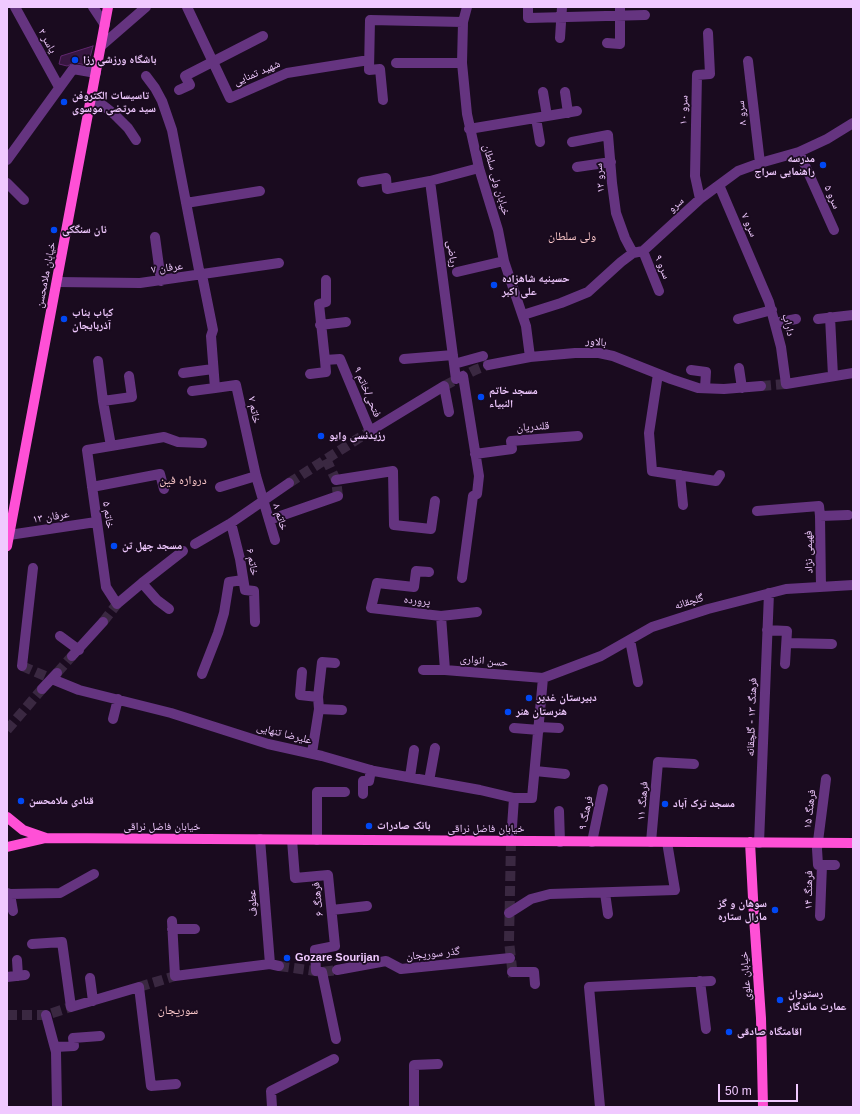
<!DOCTYPE html>
<html>
<head>
<meta charset="utf-8">
<style>
  body { margin:0 }
  #map { position:relative; width:860px; height:1114px; overflow:hidden; background:#1a0b1f; font-family:Helvetica,sans-serif }
  canvas { display:block }
  .frame { position:absolute; inset:0; border:8px solid #f0c9ff; pointer-events:none }
  .scale { position:absolute; left:718px; top:1084px; width:80px; height:18px; box-sizing:border-box; border:2px solid #f0c9ff; border-top:0; padding-left:5px; font-size:12px; line-height:14px; white-space:nowrap; color:#f0c9ff; -webkit-text-stroke:3px #1a0b1f; paint-order:stroke }
</style>
</head>
<body>
<div id="map">
<canvas width="860" height="1114"></canvas>
<div class="frame"></div>
<div class="scale">50 m</div>
</div>
<script>
const g = document.querySelector('canvas').getContext('2d');
g.lineJoin = 'round';
function fillPath(path, color) { g.fillStyle = color; g.fill(path, 'evenodd'); }
const poly = rows => new Path2D(rows.map(r => 'M' + r).join(''));
function strokePath(path, color, width, dash) { g.strokeStyle = color; g.lineWidth = width; g.lineCap = dash ? 'butt' : 'round'; g.setLineDash(dash || []); g.stroke(path); }
function drawText(font, color, halo, rows, align = 'center') {
  g.font = font + ' Helvetica,"Noto Naskh Arabic",sans-serif'; g.lineWidth = 3.5; g.setLineDash([]); g.textBaseline = 'middle'; g.strokeStyle = halo; g.fillStyle = color; for (const [text, x, y, turn = 0] of rows) {
    g.save(); g.translate(x, y); g.rotate((+turn || 0) * Math.PI / 180); g.textAlign = isNaN(turn) ? turn : align; if (halo) g.strokeText(text, 0, 0); g.fillText(text, 0, 0); g.restore();
  }
}
const building = poly([
  [93,46,88,65,74,63,67,66,59,64,61,56,93,46]
]);
fillPath(building, '#381641');
strokePath(building, '#60276e', 1);
strokePath(poly([
  [444,386,475,370,488,365],
  [761,386,786,384],
  [326,459,336,480,338,496],
  [289,483,370,431],
  [103,622,117,604],
  [22,666,52,679],
  [57,673,72,656],
  [7,730,42,689],
  [511,841,509,941,513,977],
  [279,966,322,972,337,970],
  [139,987,175,976],
  [7,1015,46,1015,71,1007]
]), '#3a2841', 10, [10, 5]);
strokePath(poly([
  [15,7,59,87],
  [93,7,105,25],
  [187,7,230,98,287,73,369,60],
  [467,7,463,22,462,63,467,114,479,168,498,230,504,261,526,326,530,357],
  [528,7,528,18,645,15],
  [560,38,562,7],
  [607,43,620,44,620,7],
  [101,46,146,7],
  [748,61,760,163],
  [396,63,462,63],
  [146,76,155,88,162,101,172,130,200,275],
  [179,90,190,85,185,76,263,36],
  [543,92,547,116],
  [565,92,568,113],
  [91,96,114,114,128,128,136,140],
  [383,100,380,69,369,70,370,20,463,22],
  [536,118,540,142],
  [469,129,577,111],
  [572,142,608,135,612,183,616,213,625,238,633,253],
  [799,152,834,230],
  [7,160,73,69,96,73],
  [577,167,611,162],
  [362,182,386,178,387,189,430,181],
  [7,183,24,200],
  [719,185,769,302,781,347,786,384,853,373],
  [700,199,695,176,697,75,710,74,708,33],
  [186,203,260,191],
  [155,237,161,281],
  [643,251,659,291],
  [457,272,504,261],
  [202,275,213,330,211,336,215,388,236,385,256,476,275,540],
  [57,282,140,283,279,263],
  [523,315,561,303,588,292,621,262,633,253,643,251,700,199,738,171,760,163,799,152,827,139,853,123],
  [830,317,833,376],
  [738,319,772,310],
  [818,319,853,315],
  [775,323,796,319],
  [320,325,346,322],
  [404,359,453,355],
  [325,360,319,304,326,302,326,280],
  [98,361,103,401,111,446],
  [454,364,483,356],
  [488,365,530,357,575,353,599,353,613,356,671,379,698,388,724,389,761,386],
  [739,368,742,388],
  [691,370,706,372,705,388],
  [183,373,213,369],
  [310,374,326,372,325,360,340,359,370,431,444,386,449,412],
  [658,374,649,433,652,471,716,481,720,475],
  [456,379,430,181,479,168],
  [192,391,215,388],
  [103,401,132,397,129,376],
  [475,454,512,449,511,441,578,436],
  [680,475,683,505],
  [336,480,393,471,394,525,431,529,435,501],
  [92,487,160,474,164,489],
  [220,487,256,476],
  [757,511,819,506,820,516,848,515],
  [820,516,821,587],
  [269,520,338,496],
  [231,523,240,559,245,590,254,591,255,622],
  [9,535,96,522],
  [195,544,231,523,289,483],
  [183,551,142,583,117,604,106,587,87,450,164,437,178,442,202,443],
  [429,572,416,571,414,587,377,583,371,608,441,616,477,612],
  [462,578,473,496,477,494,479,476,463,376],
  [142,583,157,600,169,609],
  [441,616,445,670],
  [767,630,787,631,785,664],
  [60,636,79,650],
  [630,640,638,682],
  [787,643,832,644],
  [72,656,103,622],
  [22,666,33,568],
  [423,670,445,670,543,678,601,656,652,627,708,609,786,589,853,585],
  [302,672,300,695,318,697,319,709,312,753],
  [202,674,218,633,224,613,229,582,243,580],
  [52,679,79,690,171,713,268,744,322,756,374,771,480,790,514,798,532,798,543,678],
  [42,689,57,673],
  [318,697,322,662,335,663],
  [319,709,342,710],
  [113,719,118,699],
  [539,727,559,728],
  [514,728,539,730],
  [535,771,565,774],
  [410,777,414,750],
  [429,781,435,748],
  [363,794,363,781,369,781,371,770],
  [559,811,560,842],
  [260,839,270,964],
  [292,840,295,878,328,875,335,946,315,950,316,971],
  [317,840,317,792,345,792],
  [511,841,514,798],
  [592,842,603,789],
  [651,842,658,762,694,764],
  [759,843,769,593],
  [822,865,835,865],
  [7,893,10,894,60,893,94,874],
  [605,893,608,914],
  [10,894,13,911],
  [332,910,367,906],
  [509,913,531,899,550,894,675,890,667,842],
  [820,916,822,865,818,865,817,849,826,779],
  [172,921,175,976,270,964,279,966],
  [172,929,195,929],
  [32,944,62,942,71,1007,139,987,151,1086,176,1084],
  [17,960,18,976],
  [337,970,386,961,401,969,510,958],
  [322,972,336,1039],
  [512,972,534,972,535,984],
  [7,977,25,975],
  [90,978,93,1001],
  [700,981,706,1029],
  [46,1015,56,1052,57,1107],
  [55,1047,74,1046,73,1038,100,1036],
  [272,1107,271,1091,334,1059],
  [414,1107,414,1065,438,1064],
  [600,1107,589,987,711,981]
]), '#653480', 10);
strokePath(poly([
  [7,546,108,7],
  [7,817,23,830,46,838,7,847],
  [46,838,853,843],
  [750,842,754,917,761,1018,763,1107]
]), '#ff50d6', 10);
for (const [x, y, r, color] of [
  [75,60,4,"#0048f4"],
  [64,102,4,"#0048f4"],
  [823,165,4,"#0048f4"],
  [54,230,4,"#0048f4"],
  [494,285,4,"#0048f4"],
  [64,319,4,"#0048f4"],
  [481,397,4,"#0048f4"],
  [321,436,4,"#0048f4"],
  [114,546,4,"#0048f4"],
  [529,698,4,"#0048f4"],
  [508,712,4,"#0048f4"],
  [21,801,4,"#0048f4"],
  [665,804,4,"#0048f4"],
  [369,826,4,"#0048f4"],
  [775,910,4,"#0048f4"],
  [287,958,4,"#0048f4"],
  [780,1000,4,"#0048f4"],
  [729,1032,4,"#0048f4"]
]) { const dot = new Path2D(); dot.arc(x, y, r, 0, 2 * Math.PI); g.fillStyle = color; g.fill(dot); strokePath(dot, '#1a0b1f', 1.5); }
drawText('11px', '#f0c9ff', '#1a0b1f', [
  ["یاسر ۲",47,41,61],
  ["شهید تمنایی",257,73,-23],
  ["سرو ۱۰",684,110,-88],
  ["سرو ۸",742,113,-96],
  ["سرو ۱۲",600,178,-95],
  ["خیابان ولی سلطان",496,180,74],
  ["سرو ۵",832,197,66],
  ["سرو",676,205,-42],
  ["سرو ۷",749,225,66],
  ["ریاضی",452,254,83],
  ["سرو ۹",662,267,68],
  ["عرفان ۷",167,268,-7],
  ["خیابان ملامحسن",46,275,-79],
  ["داراب",788,325,76],
  ["بالاور",596,342,5],
  ["فتحی/خاتم ۹",367,392,67],
  ["خاتم ۷",254,410,79],
  ["قلندریان",533,427,-4],
  ["خاتم ۵",108,515,82],
  ["عرفان ۱۳",51,517,-9],
  ["خاتم ۸",280,517,73],
  ["فهیمی نژاد",809,552,-91],
  ["خاتم ۶",252,562,79],
  ["پرورده",417,601,6],
  ["گلچقانه",689,602,-17],
  ["حسن انواری",484,661,5],
  ["فرهنگ ۱۳ - گلچقانه",752,717,-88],
  ["علیرضا تنهایی",284,734,14],
  ["فرهنگ ۱۱",643,801,-85],
  ["فرهنگ ۱۵",810,809,-83],
  ["فرهنگ ۹",586,813,-78],
  ["خیابان فاضل نراقی",162,827],
  ["خیابان فاضل نراقی",486,829],
  ["فرهنگ ۱۴",809,890,-89],
  ["فرهنگ ۶",318,899,-97],
  ["عطوف",253,903,-94],
  ["گذر سوریجان",433,954,-6],
  ["خیابان علوی",746,976,-94]
]);
drawText('bold 11px', '#f0c9ff', '#1a0b1f', [
  ["باشگاه ورزشی رزا",83,60],
  ["تاسیسات الکتروفن",72,96],
  ["سید مرتضی موسوی",72,109],
  ["مدرسه",815,159,"right"],
  ["راهنمایی سراج",815,172,"right"],
  ["نان سنگکی",62,230],
  ["حسینیه شاهزاده",502,279],
  ["علی اکبر",502,292],
  ["کباب بناب",72,313],
  ["آذربایجان",72,326],
  ["مسجد خاتم",489,391],
  ["النبیاء",489,404],
  ["رزیدنسی وایو",329,436],
  ["مسجد چهل تن",122,546],
  ["دبیرستان غدیر",537,698],
  ["هنرستان هنر",516,712],
  ["قنادی ملامحسن",29,801],
  ["مسجد ترک آباد",673,804],
  ["بانک صادرات",377,826],
  ["سوهان و گز",767,904,"right"],
  ["مارال ستاره",767,917,"right"],
  ["Gozare Sourijan",295,958],
  ["رستوران",788,994],
  ["عمارت ماندگار",788,1007],
  ["اقامتگاه صادقی",737,1032]
], 'left');
drawText('12px', '#ffcbcc', '#1a0b1f', [
  ["ولی سلطان",572,237],
  ["دروازه فین",183,481],
  ["سوریجان",178,1011]
]);
</script>
</body>
</html>
